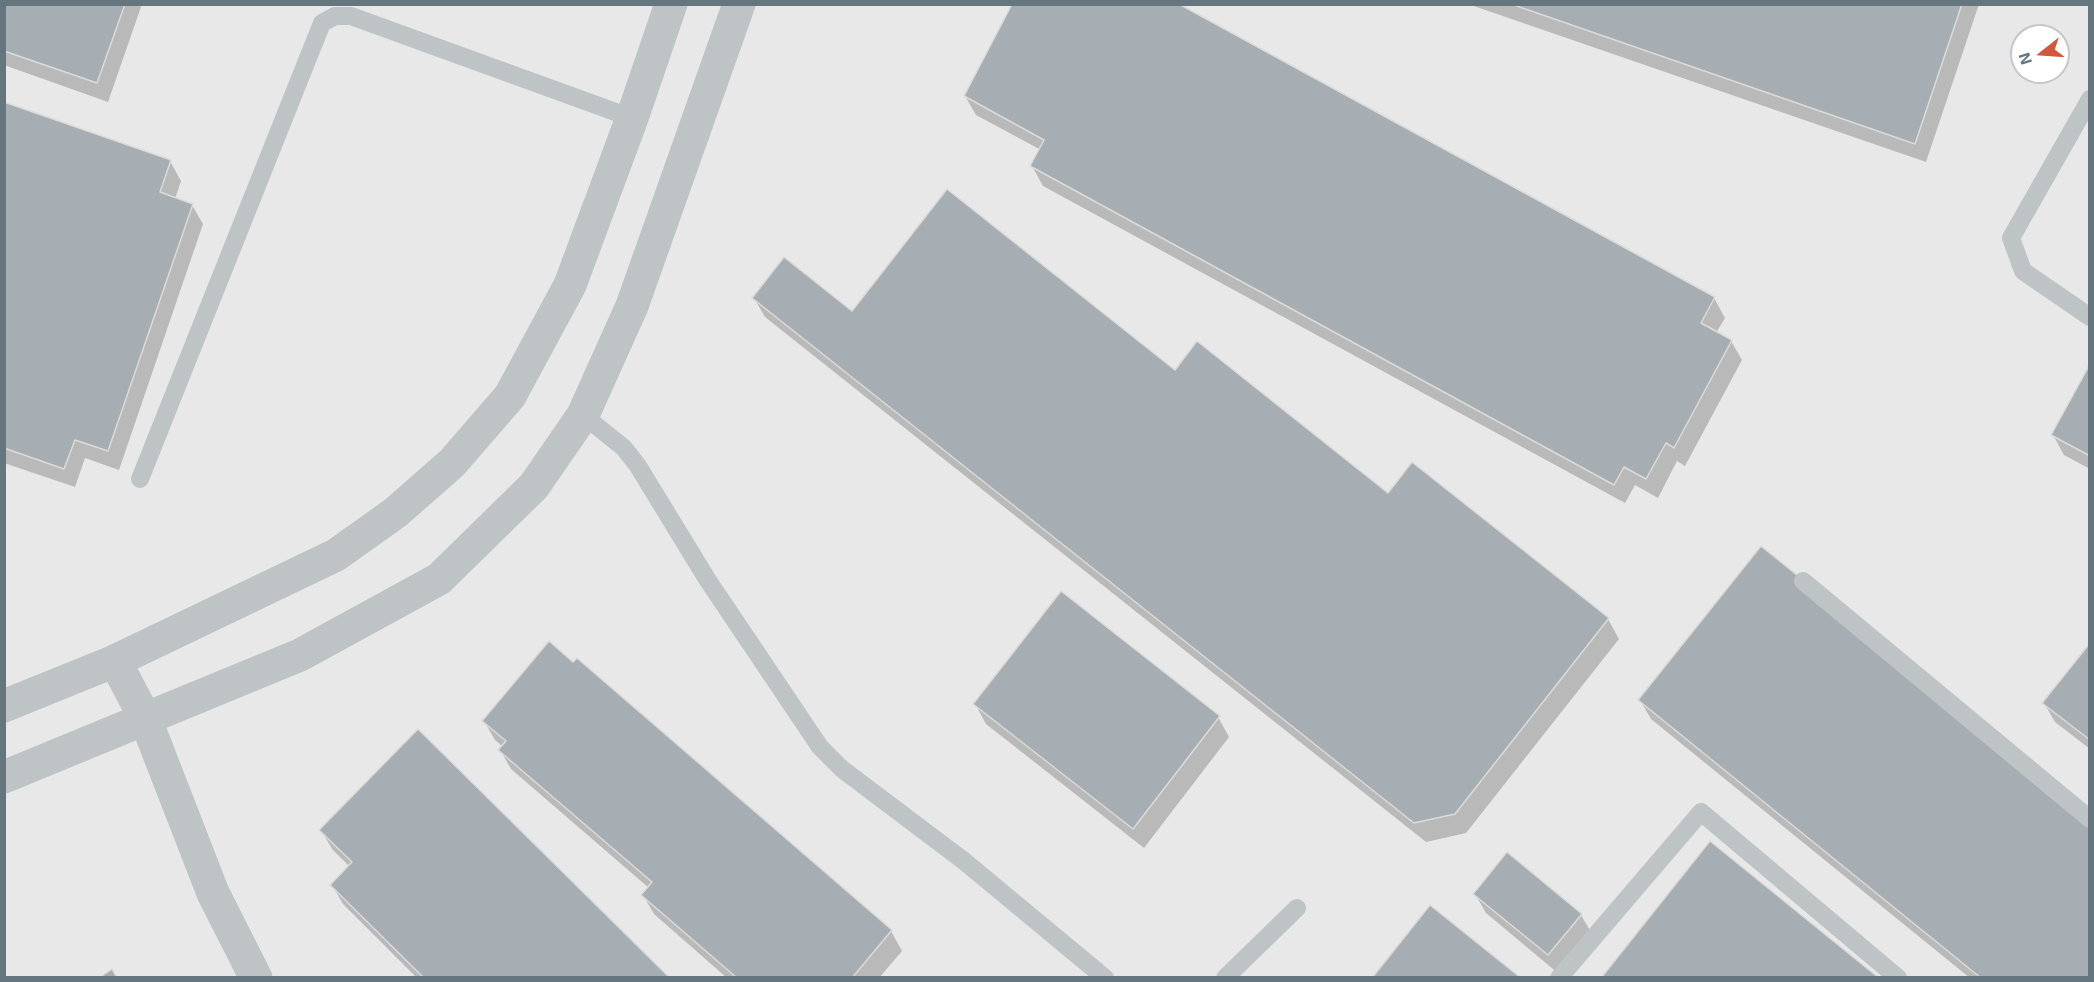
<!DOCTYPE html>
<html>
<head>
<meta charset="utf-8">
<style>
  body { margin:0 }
  #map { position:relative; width:2094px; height:982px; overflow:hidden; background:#f9f9f7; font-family:"Exo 2",sans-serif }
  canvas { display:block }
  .frame { position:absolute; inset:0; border:6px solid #66767f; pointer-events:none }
  .north { position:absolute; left:2010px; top:24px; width:60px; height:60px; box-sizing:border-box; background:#fff; border:2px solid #c2c8cc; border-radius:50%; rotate:253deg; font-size:16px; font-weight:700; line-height:24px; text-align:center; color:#66767f }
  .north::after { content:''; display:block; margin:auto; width:21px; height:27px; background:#d2583d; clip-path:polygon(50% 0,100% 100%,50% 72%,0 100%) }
</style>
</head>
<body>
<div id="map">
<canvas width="2094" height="982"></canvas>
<div class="frame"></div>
<div class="north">N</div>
</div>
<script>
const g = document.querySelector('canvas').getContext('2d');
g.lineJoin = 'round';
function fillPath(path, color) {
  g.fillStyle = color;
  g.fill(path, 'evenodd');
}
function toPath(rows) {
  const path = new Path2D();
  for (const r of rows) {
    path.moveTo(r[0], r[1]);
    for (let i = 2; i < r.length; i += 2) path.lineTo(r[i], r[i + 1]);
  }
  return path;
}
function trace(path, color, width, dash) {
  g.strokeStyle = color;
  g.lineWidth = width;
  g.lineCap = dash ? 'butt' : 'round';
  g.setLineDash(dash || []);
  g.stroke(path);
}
const built = toPath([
  [5,5,2089,5,2089,977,5,977],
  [2022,36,2058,36,2058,72,2022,72]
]);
const shadow = toPath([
  [4,4,142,4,108,102,4,65],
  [1468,4,1979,4,1926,162],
  [965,96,1714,298,1725,318,1716,333,1731,341,1742,360,1685,466,1677,461,1658,498,1635,485,1625,503,1043,186,1032,166,1041,150,976,115],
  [4,103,170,161,181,181,175,199,192,205,203,224,119,470,85,458,75,487,4,463],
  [754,298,852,313,1175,372,1608,619,1619,639,1466,833,1426,842,765,317],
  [2090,367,2090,469,2064,455,2053,435],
  [2090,646,2090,749,2055,722,2044,703],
  [1640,700,2090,978,1970,978,1651,719],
  [975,704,1218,717,1229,737,1144,848,986,724],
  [484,721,891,931,902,951,879,978,727,978,654,914,643,895,649,888,511,769,500,750,503,747,495,740],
  [321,830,668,978,417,978,343,904,332,885,350,867,332,849],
  [1475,894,1581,915,1592,934,1559,974,1486,913]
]);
const building = toPath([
  [4,4,125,4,97,83,4,51,4,4],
  [1012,4,1179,4,1715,297,1701,323,1732,340,1674,448,1666,443,1646,479,1624,467,1614,485,1030,166,1044,140,964,96,1012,4],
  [1511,4,1962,4,1915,144,1511,4],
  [4,102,171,160,160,192,193,204,108,451,75,440,64,469,4,448,4,102],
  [947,189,1175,370,1197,341,1388,493,1412,462,1609,618,1455,814,1414,823,752,298,784,257,852,311,947,189],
  [2090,364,2090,456,2051,435,2090,364],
  [1761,546,2090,812,2090,978,1981,978,1638,700,1761,546],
  [1061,591,1220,716,1133,829,973,704,1061,591],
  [549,641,573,662,577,658,892,930,852,978,737,978,641,895,652,882,498,750,506,741,482,721,549,641],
  [2090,643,2090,740,2042,703,2090,643],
  [418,729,670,978,424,978,330,885,352,862,319,830,418,729],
  [1710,841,1879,978,1601,978,1710,841],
  [1507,852,1582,914,1548,955,1473,894,1507,852],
  [1430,905,1521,978,1372,978,1430,905],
  [112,969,117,978,99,978,112,969]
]);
const service = toPath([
  [2090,99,2011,238,2023,271,2090,317],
  [583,415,624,448,638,466,707,579,820,747,842,769,964,861,1105,978],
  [140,479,322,23,335,16,351,16,632,118],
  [1803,581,2090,819],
  [1225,978,1297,908],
  [1559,978,1701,812,1898,978]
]);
const minor = toPath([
  [115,661,145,718,213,893,256,978]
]);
const tertiary = toPath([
  [4,706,115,661,336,555,395,513,452,463,510,396,570,285,632,118,671,4],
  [4,777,300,655,439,579,534,486,583,415,632,306,739,4]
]);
fillPath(built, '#e7e8e7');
fillPath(shadow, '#0003');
fillPath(building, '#a6aeb3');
trace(building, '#dbdbd9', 1.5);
trace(service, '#bec3c6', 18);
trace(minor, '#bec3c6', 33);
trace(tertiary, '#bec3c6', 33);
</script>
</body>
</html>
